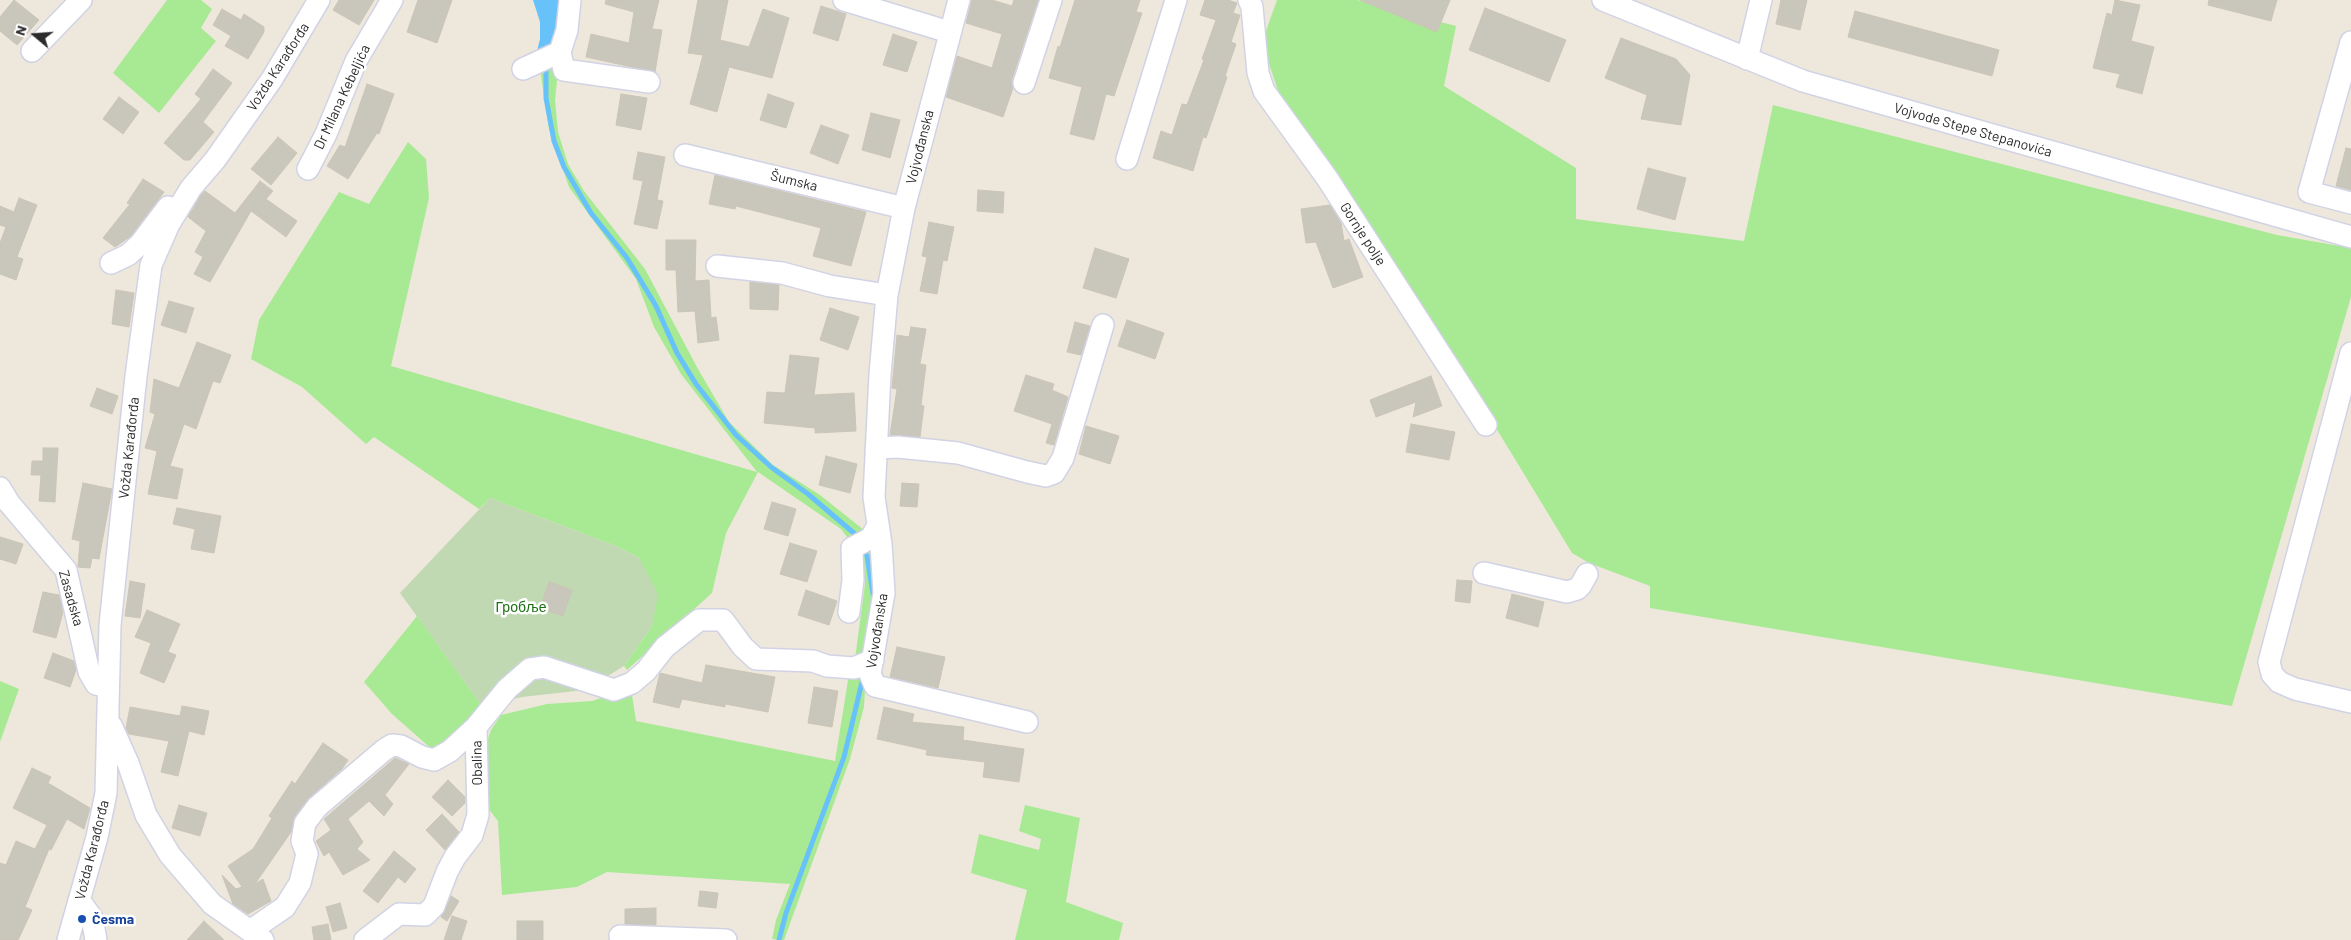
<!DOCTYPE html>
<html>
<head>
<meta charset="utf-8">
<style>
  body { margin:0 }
  #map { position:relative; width:2351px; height:940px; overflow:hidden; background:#eee8dc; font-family:Barlow,sans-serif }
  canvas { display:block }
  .north { position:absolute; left:10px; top:10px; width:50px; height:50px; -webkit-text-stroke:4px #fff; paint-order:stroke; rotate:288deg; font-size:14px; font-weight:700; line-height:20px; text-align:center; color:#2b2b2b }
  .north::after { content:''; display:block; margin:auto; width:18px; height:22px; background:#2b2b2b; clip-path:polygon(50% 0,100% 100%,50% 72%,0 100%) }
</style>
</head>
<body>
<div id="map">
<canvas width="2351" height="940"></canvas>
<div class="north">N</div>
</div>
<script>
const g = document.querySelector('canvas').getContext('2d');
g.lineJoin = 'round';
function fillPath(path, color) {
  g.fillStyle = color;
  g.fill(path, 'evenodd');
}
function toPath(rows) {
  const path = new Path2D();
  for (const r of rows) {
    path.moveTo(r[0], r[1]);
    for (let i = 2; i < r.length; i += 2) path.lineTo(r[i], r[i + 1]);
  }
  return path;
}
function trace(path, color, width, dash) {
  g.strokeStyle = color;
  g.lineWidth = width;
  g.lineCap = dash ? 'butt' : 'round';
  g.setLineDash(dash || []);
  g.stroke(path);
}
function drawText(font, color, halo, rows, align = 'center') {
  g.font = font + ' Barlow,sans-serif';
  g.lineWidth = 5;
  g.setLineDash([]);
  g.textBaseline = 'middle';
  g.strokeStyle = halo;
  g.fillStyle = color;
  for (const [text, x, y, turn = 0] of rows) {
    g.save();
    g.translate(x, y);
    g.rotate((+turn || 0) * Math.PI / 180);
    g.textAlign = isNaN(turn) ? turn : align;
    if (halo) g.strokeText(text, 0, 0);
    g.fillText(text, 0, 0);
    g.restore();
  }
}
const green = toPath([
  [167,0,201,0,212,9,201,28,216,41,159,113,113,73],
  [1277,0,1357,0,1456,26,1444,86,1576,168,1576,219,1744,241,1773,105,2277,235,2351,248,2351,297,2232,706,1650,608,1650,586,1589,563,1572,553,1406,280,1280,97,1262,42],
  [559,61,555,100,558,132,568,164,584,191,645,269,698,369,729,422,773,465,820,495,869,534,850,541,841,529,758,472,726,533,712,593,627,670,624,666,652,626,639,558,616,546,490,498,479,509,374,437,366,444,302,387,251,359,259,320,339,192,369,204,408,142,426,159,429,198,391,366,757,472,681,374,654,327,636,279,569,187,549,129,540,69],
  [874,544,879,575,871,652,855,659,865,584,863,556],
  [417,616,482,706,475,719,435,752,392,714,364,682],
  [866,671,864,707,850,759,784,940,772,939,776,920,790,884,607,872,577,887,502,895,498,821,484,803,483,753,491,730,501,715,547,704,592,701,631,688,636,721,835,761,849,674],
  [0,681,19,689,0,742],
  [1025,805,1080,818,1066,902,1123,923,1119,940,1015,940,1027,890,971,873,979,834,1039,850,1041,839,1019,831]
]);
const cemetery = toPath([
  [490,498,616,546,639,558,658,594,652,626,624,666,585,690,522,697,482,706,400,593]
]);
const water = toPath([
  [533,0,563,0,559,39,536,55,540,39,540,22]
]);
const stream = toPath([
  [546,65,546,98,554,141,564,167,591,213,627,258,656,306,677,353,696,384,736,435,771,467,808,494,855,534,858,540],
  [862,548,867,556,874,600],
  [779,940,786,913,844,757,863,678]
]);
const building = toPath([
  [14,0,39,20,17,45,0,31,0,17,14,0],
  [339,0,374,0,359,25,333,10,339,0],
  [418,0,452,0,437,43,407,32,418,0],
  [606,0,659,0,652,29,662,30,655,72,586,57,591,34,629,43,634,12,605,4,606,0],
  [698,0,728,0,720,40,749,47,763,9,789,18,772,78,729,67,717,112,690,104,703,55,688,53,698,0],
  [972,0,992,0,1012,6,1014,0,1038,0,1012,79,1013,88,1003,117,946,97,957,56,992,68,1002,34,966,23,972,0],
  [1075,0,1140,0,1136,12,1142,13,1114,96,1106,94,1094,140,1070,134,1082,87,1049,78,1058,46,1060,47,1075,0],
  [1205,0,1228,0,1237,3,1233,13,1240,15,1231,42,1236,44,1225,76,1227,77,1206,138,1203,137,1193,171,1153,158,1161,131,1172,135,1182,104,1187,105,1204,60,1202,59,1216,20,1200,15,1205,0],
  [1360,0,1450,0,1437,32,1360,0],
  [1781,0,1807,0,1800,30,1776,24,1781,0],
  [2115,0,2140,5,2131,41,2154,47,2142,94,2116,87,2120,74,2093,68,2107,13,2112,15,2115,0],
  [2209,0,2277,0,2271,21,2208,5,2209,0],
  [821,6,846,14,838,41,813,33,821,6],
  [1485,8,1566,40,1549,82,1469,50,1485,8],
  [222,9,241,20,244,14,264,27,264,32,248,59,225,46,231,36,213,25,222,9],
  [1855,11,1999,50,1992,76,1848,37,1855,11],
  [893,34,917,42,907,72,883,65,893,34],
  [1621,38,1676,59,1690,75,1681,125,1641,119,1647,95,1605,78,1621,38],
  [213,69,232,83,203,122,214,132,190,160,184,160,164,143,201,99,195,94,213,69],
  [367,84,394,94,379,134,377,133,348,179,327,166,340,145,345,147,367,84],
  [621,94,647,98,641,130,616,125,621,94],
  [768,94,794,103,786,128,760,120,768,94],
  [119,97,139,112,123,134,103,119,119,97],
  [871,113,900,120,890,158,862,150,871,113],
  [821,125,849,135,838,164,810,153,821,125],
  [278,137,297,153,271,185,251,169,278,137],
  [2346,148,2351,149,2351,190,2336,186,2346,148],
  [638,152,665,157,657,200,663,201,657,229,634,224,643,181,633,179,638,152],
  [1648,168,1686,178,1675,220,1637,209,1648,168],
  [715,175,866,212,851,266,813,256,821,228,736,206,735,209,709,204,715,175],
  [143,179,164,192,131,236,115,247,103,238,130,204,127,203,143,179],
  [260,181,273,191,266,199,297,221,286,237,251,211,210,282,194,274,203,257,195,252,206,231,188,217,201,195,205,191,235,213,260,181],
  [978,190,1004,192,1003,213,977,211,978,190],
  [19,198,37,205,17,257,23,259,16,280,0,274,0,243,6,227,0,225,0,206,14,212,19,198],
  [1330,205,1341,223,1344,241,1349,239,1363,277,1333,288,1316,242,1306,243,1301,209,1330,205],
  [929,222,954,227,947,261,943,260,937,294,920,291,927,257,922,256,929,222],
  [666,240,696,240,695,281,709,280,711,318,716,317,719,340,698,343,695,311,678,312,676,270,666,270,666,240],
  [1095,248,1129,259,1116,298,1083,288,1095,248],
  [750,282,779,285,778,310,750,309,750,282],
  [116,290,134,293,129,327,112,324,116,290],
  [169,301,194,308,186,333,161,325,169,301],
  [830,308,859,317,848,350,820,340,830,308],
  [1127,320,1164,333,1155,359,1118,346,1127,320],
  [1075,322,1090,326,1081,355,1067,352,1075,322],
  [911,327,926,329,920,364,926,365,921,405,924,406,920,437,890,435,897,389,892,388,897,335,909,337,911,327],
  [197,342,231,355,220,383,213,381,196,429,184,424,170,466,183,469,177,499,148,494,157,451,145,448,155,414,150,412,154,379,179,388,197,342],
  [790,355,819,358,814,395,854,393,856,431,815,433,815,428,764,423,767,392,785,393,790,355],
  [1026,375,1054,384,1052,390,1068,397,1054,445,1046,443,1052,424,1014,411,1026,375],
  [1431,376,1442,406,1413,417,1416,402,1376,417,1370,400,1431,376],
  [97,388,118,396,112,414,90,406,97,388],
  [1411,424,1455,432,1449,460,1406,452,1411,424],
  [1086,426,1119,436,1110,464,1079,454,1086,426],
  [43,448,58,448,55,502,39,501,41,475,31,475,32,461,43,461,43,448],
  [826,456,857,464,850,493,819,485,826,456],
  [83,483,112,489,99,559,92,558,90,568,78,567,80,541,72,539,83,483],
  [902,483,919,484,917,507,900,506,902,483],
  [772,502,796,509,788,536,764,529,772,502],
  [177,508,221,516,214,553,191,549,195,529,173,524,177,508],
  [0,537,23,544,16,564,0,559,0,537],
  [790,543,817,551,807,582,780,574,790,543],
  [1457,580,1472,581,1470,603,1455,601,1457,580],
  [130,581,145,584,140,618,125,616,130,581],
  [549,582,572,590,563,616,540,608,549,582],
  [806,590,837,601,829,625,798,615,806,590],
  [43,592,59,595,63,612,56,638,33,632,43,592],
  [1512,594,1544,602,1538,627,1506,618,1512,594],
  [147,610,180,624,168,652,176,655,164,683,140,673,151,643,135,637,147,610],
  [897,647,945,657,938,688,890,677,897,647],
  [53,653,74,661,76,670,70,687,44,678,53,653],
  [706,665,775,677,768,712,725,704,725,707,682,699,679,708,653,702,660,673,702,683,706,665],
  [814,687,838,691,832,727,808,723,814,687],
  [182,706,209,711,204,735,189,731,178,776,161,772,169,741,129,734,126,728,130,707,180,716,182,706],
  [884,707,914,714,912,722,964,727,963,740,1024,749,1019,782,983,777,985,762,926,755,927,750,877,739,884,707],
  [323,743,348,760,342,769,309,798,295,816,291,832,255,884,263,879,271,901,248,914,233,904,222,875,236,889,242,887,228,866,253,849,272,818,269,816,292,781,295,784,323,743],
  [395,758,409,764,385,795,393,804,384,816,369,801,348,819,363,842,357,849,370,860,343,875,329,852,324,856,316,841,331,830,324,819,395,758],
  [32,768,51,777,48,783,90,808,84,829,67,819,51,850,49,849,25,907,32,910,18,940,0,940,0,863,6,865,16,841,35,849,47,825,13,808,32,768],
  [448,780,465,797,465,803,452,816,432,797,448,780],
  [179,805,207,813,200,836,172,828,179,805],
  [442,814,459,832,445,850,426,830,442,814],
  [394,851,416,869,405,883,398,877,378,903,363,891,394,851],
  [700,891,718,893,716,908,698,906,700,891],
  [451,896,459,901,447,921,441,917,451,896],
  [340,903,347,928,333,932,326,907,340,903],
  [656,908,656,925,625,924,625,909,656,908],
  [452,916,467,921,461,940,444,940,452,916],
  [204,921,224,940,187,940,204,921],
  [517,921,543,921,543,940,517,940,517,921],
  [328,924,331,940,314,940,312,927,328,924]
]);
const minor = toPath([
  [570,0,567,30,560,52,564,70,649,82],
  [844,0,949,32],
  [959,0,904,208,887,295,880,374,874,497,881,544,884,593,870,674,875,686,1027,722],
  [1249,0,1252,7,1258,73,1264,91,1327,178,1486,425],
  [1603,0,1803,81,2351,237],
  [2351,42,2309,192,2351,203],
  [32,51,81,0],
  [1747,59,1761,0],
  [523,69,560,52],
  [1024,83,1051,0],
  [685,155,904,208],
  [1127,159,1176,0],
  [308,169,326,134,356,61,392,0],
  [111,263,128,255,140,244,168,207],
  [717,266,782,273,830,286,887,295],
  [2351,353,2269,662,2272,674,2279,682,2295,689,2351,702],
  [876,448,898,447,958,453,1027,472,1046,476,1054,473,1063,458,1103,325],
  [0,488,9,503,66,570,89,672,96,684,108,687],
  [1484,573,1567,592,1577,589,1581,585,1587,574],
  [849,612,853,580,852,548,871,538,878,525],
  [111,725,128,763,146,815,170,855,212,904,263,940],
  [79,900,92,918,96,940],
  [250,931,285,907,300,883,307,854,302,841,305,823,317,807,384,750,392,745,401,746,422,757,434,760,450,751,476,727,507,689,530,669,544,667,614,690,632,683,646,671,665,647,699,620,723,620,743,647,756,659,813,661,827,666,854,668,873,660],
  [620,936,726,940],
  [68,940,97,837,106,793,110,625,136,376,151,265,169,224,191,188,215,160,272,79,319,0],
  [365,940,399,914,425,915,434,906,447,872,455,857,472,835,478,815,476,727]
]);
const markers = [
  [82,919,5,"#1a4fb4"]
];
const streetNames = [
  ["Vožda Karađorđa",278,67,-57],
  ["Dr Milana Kebeljića",342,97,-65],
  ["Vojvode Stepe Stepanovića",1973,130,16],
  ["Vojvođanska",920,147,-76],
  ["Šumska",794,181,14],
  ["Gornje polje",1363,234,57],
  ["Vožda Karađorđa",129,448,-84],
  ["Zasadska",71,598,74],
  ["Vojvođanska",877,631,-81],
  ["Obalina",477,763,-91],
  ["Vožda Karađorđa",92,850,-76]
];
const parkNames = [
  ["Гробље",521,607]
];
const transitNames = [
  ["Česma",92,919]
];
fillPath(green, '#a8e994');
fillPath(cemetery, '#c1d9b2');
fillPath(water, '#67c2f9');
trace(stream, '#67c2f9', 5);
fillPath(building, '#c9c6bb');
trace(building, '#cac5b5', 1);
trace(minor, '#d1d3e5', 24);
trace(minor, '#fff', 21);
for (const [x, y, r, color] of markers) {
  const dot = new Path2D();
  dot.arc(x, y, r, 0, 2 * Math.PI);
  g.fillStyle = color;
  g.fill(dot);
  trace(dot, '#fff', 2);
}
drawText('14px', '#2b2b2b', '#fff', streetNames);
drawText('14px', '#1d6f14', '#fff', parkNames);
drawText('bold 14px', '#164399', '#fff', transitNames, 'left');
</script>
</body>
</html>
